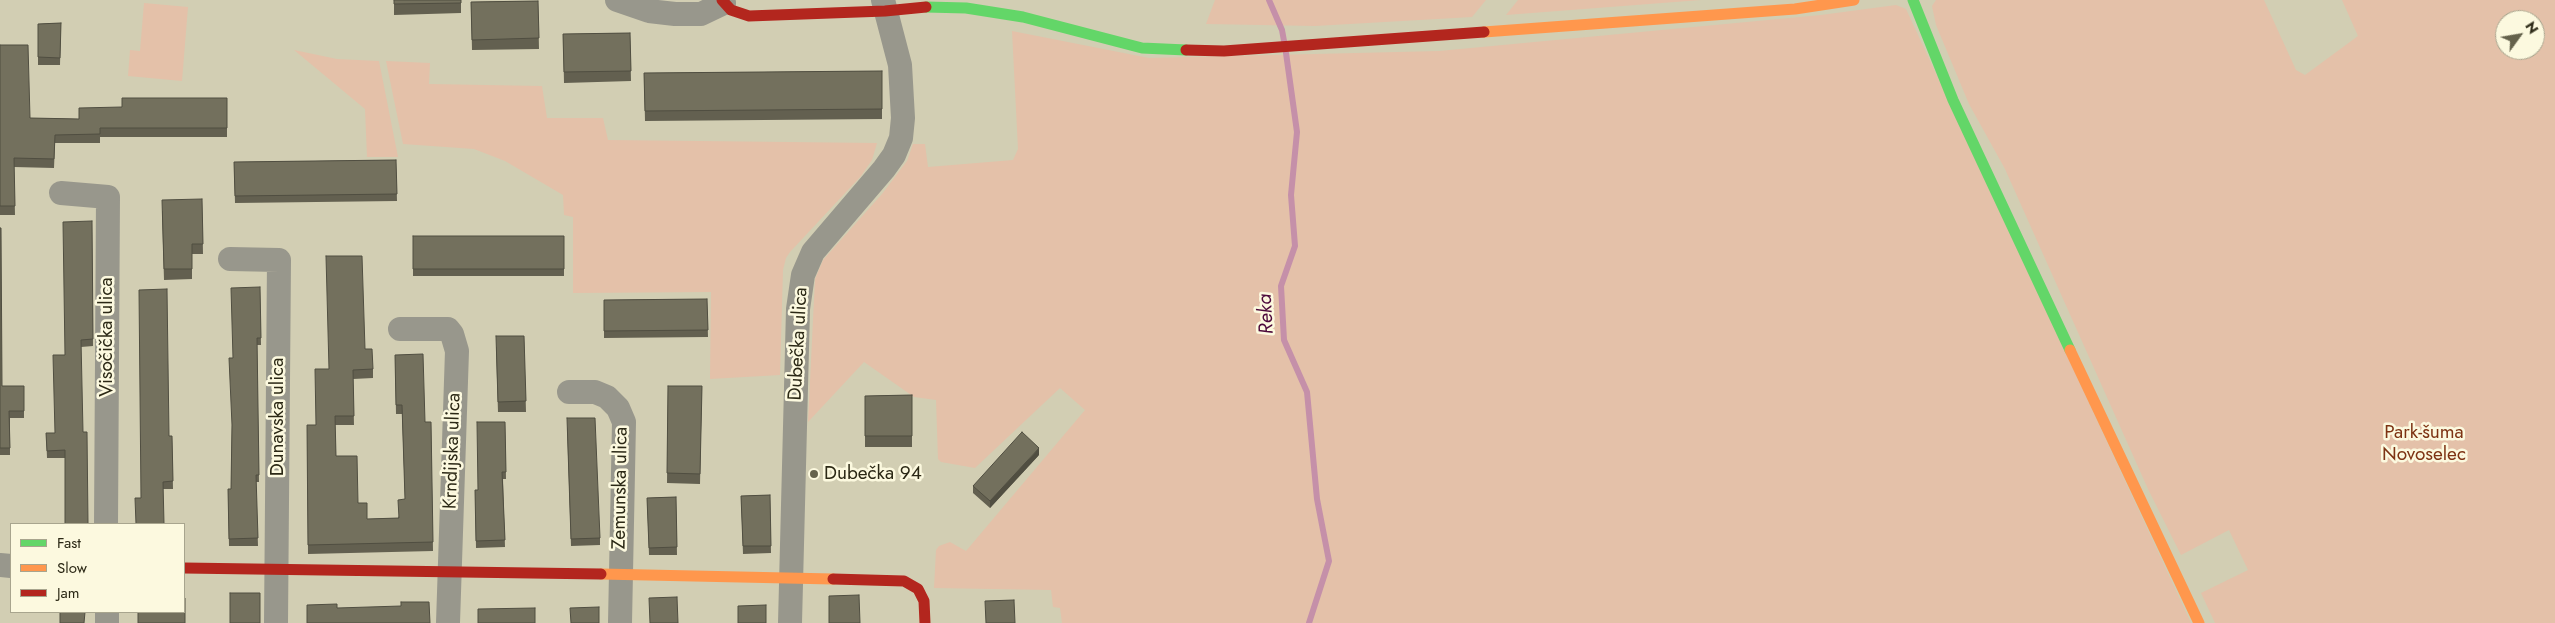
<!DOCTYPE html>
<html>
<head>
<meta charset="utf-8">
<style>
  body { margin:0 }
  #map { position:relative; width:2555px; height:623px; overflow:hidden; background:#d2ceb3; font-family:Jost,sans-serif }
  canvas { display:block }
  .legend { position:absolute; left:10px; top:523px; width:175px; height:90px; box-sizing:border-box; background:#fcf9df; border:1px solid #a8a58e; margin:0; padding:6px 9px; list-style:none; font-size:15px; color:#2b2815 }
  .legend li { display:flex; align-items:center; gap:10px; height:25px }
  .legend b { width:25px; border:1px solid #a8a58e }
  .north { position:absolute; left:2495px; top:10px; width:50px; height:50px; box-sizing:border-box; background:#fcf9df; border:1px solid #a8a58e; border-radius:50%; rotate:58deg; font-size:14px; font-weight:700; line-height:20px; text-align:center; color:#2b2815 }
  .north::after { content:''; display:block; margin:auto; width:18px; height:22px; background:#65624c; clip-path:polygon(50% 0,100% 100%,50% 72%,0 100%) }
</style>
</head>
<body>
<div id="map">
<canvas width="2555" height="623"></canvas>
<ul class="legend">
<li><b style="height:6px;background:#63d668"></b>Fast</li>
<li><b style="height:6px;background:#ff974d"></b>Slow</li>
<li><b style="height:6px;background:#b3261e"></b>Jam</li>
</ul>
<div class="north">N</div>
</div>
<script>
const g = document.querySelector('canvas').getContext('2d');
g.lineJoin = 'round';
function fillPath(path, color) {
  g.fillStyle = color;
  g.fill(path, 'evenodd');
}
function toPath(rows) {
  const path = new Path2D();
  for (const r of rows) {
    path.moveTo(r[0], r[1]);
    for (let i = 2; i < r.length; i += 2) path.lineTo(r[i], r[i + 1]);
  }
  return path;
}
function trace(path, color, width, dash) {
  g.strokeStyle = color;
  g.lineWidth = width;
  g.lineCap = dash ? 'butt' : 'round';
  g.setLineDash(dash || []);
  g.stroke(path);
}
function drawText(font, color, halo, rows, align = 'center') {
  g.font = font + ' Jost,sans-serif';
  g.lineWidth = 5;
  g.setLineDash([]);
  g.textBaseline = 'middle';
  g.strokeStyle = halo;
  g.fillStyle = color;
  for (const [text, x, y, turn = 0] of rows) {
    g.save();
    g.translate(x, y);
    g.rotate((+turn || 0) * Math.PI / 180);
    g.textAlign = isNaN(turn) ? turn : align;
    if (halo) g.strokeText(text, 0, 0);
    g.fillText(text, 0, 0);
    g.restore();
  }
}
const green = toPath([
  [1215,0,1486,0,1472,17,1315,26,1206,24],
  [1518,0,1701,0,1506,15],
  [1936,0,2264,0,2296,70,2305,75,2358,36,2342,0,2555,0,2555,623,2215,623,2201,593,2248,570,2229,530,2181,555,2148,489,2005,169,1969,104,1936,25,1932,6],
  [2505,20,2535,20,2535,50,2505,50],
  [144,3,188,7,182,81,128,76,130,50,140,51],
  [1896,5,1906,9,2191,623,1062,623,1060,608,1053,607,1051,590,934,588,936,550,939,546,950,542,966,551,1085,410,1060,388,975,468,941,462,938,459,936,400,914,397,864,362,808,422,815,279,823,260,882,194,907,161,913,144,925,144,928,167,1013,160,1018,149,1012,31,1149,58,1439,51,1821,15],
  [294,50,337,59,379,61,398,157,367,157,365,109],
  [386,61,430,63,429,84,542,86,547,118,603,118,608,140,877,143,872,160,861,176,790,252,786,258,783,270,780,375,710,379,711,292,573,293,573,217,564,215,563,195,505,161,474,149,403,144]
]);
const stream = toPath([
  [1269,0,1282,30,1284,41],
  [1286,53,1297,132,1291,195,1295,246,1281,286,1284,340,1307,392,1317,499,1329,561,1309,623]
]);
const street = toPath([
  [617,0,649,11,675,14,701,14,724,3],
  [61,193,108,197,106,524],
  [230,259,279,260,276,623],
  [400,329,448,329,452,334,457,351,448,623],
  [569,392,595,392,607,397,618,408,624,422,620,623],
  [0,565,11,566],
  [107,612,107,623],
  [790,623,798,309,803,275,813,252,884,169,894,155,901,138,903,118,900,65,883,0]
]);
const fast = toPath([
  [1913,0,1953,100,2070,350],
  [926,7,966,8,1023,17,1142,48,1186,50]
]);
const slow = toPath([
  [1484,32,1795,9,1854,0],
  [2070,350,2199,623],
  [601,574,833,579]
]);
const jam = toPath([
  [722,0,731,10,749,16,885,11,926,7],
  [1186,50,1224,51,1484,32],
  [184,568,601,574],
  [833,579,904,581,918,589,924,601,925,623]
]);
const wall = toPath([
  [394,0,461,0,461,13,394,15],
  [538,1,539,49,472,50,471,2],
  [61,23,60,65,38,65,38,24],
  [630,33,631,81,564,83,563,34],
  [0,45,30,118,79,119,122,107,227,98,227,137,100,137,100,143,55,143,54,168,14,167,15,215,0,215],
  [882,71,882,119,645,121,644,73],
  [396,160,397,201,235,203,234,162],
  [202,199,203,254,192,254,192,279,164,280,162,211],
  [92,221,93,346,81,347,65,458,47,458,46,433,55,433,65,355],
  [0,228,2,386,24,386,24,418,10,418,10,455,0,455],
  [413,236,564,236,564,276,413,276],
  [260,287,261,345,257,345,259,482,256,482,258,546,229,546,228,489,231,489,233,358],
  [707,299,708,337,604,338,604,300],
  [524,336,526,412,498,412,496,347],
  [365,349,373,369,373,378,353,379,354,425,335,425,336,456,358,503,367,519,398,518,405,499,402,414,396,414,395,355,425,422,431,422,433,551,308,554,307,425,316,425],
  [668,386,702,386,700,484,667,483],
  [912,395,912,447,865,447,865,396],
  [505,422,506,479,503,479,505,547,476,548,475,490,478,490],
  [567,426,600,538,600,545,571,546],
  [169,436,172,436,173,489,163,489,141,498],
  [1039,455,990,508,973,493,973,486],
  [770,495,771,553,743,554,741,496],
  [676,497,677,555,649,555,647,498]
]);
const shadedWall = toPath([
  [1039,448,1039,455,990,508,990,501]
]);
const building = toPath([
  [394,0,461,0,461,3,394,4,394,0],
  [538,1,539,38,472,40,471,2,538,1],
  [61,23,60,58,38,57,38,24,61,23],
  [630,33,631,71,564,72,563,34,630,33],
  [0,45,28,45,30,118,79,119,79,108,122,107,122,98,227,98,227,128,100,128,100,134,55,135,54,159,14,158,15,206,0,206,0,45],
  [882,71,882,109,645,111,644,73,882,71],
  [396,160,397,194,235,196,234,162,396,160],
  [202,199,203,244,192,244,192,269,164,269,162,200,202,199],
  [92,221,93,339,81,340,83,432,87,432,88,524,65,524,65,450,47,451,46,433,55,433,53,355,65,355,63,222,92,221],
  [0,228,1,228,2,386,24,386,24,411,9,411,10,448,0,448,0,228],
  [413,236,564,236,564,269,413,269,413,236],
  [326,256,362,256,365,349,372,349,373,369,353,370,354,416,335,416,336,456,357,456,358,503,367,503,367,519,399,518,398,500,405,499,402,405,396,405,395,355,423,354,425,422,431,422,433,542,308,545,307,425,316,425,315,369,329,369,326,256],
  [260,287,261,338,257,338,259,475,256,475,258,538,229,539,228,489,231,489,232,425,229,358,233,358,231,288,260,287],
  [167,289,169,436,172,436,173,481,163,482,164,524,136,524,135,498,141,498,139,290,167,289],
  [707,299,708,330,604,331,604,300,707,299],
  [496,336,524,336,526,401,498,402,496,336],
  [668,386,702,386,700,474,667,473,668,386],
  [912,395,912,436,865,436,865,396,912,395],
  [567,418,595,418,600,538,571,539,567,418],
  [477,422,505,422,506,472,502,472,505,540,476,541,475,490,478,490,477,422],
  [1022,432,1039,448,990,501,973,486,1022,432],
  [770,495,771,546,743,546,741,496,770,495],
  [676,497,677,547,649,548,647,498,676,497],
  [230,593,260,593,260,623,230,623,230,593],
  [859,595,860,623,829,623,829,596,859,595],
  [677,597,678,623,650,623,649,598,677,597],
  [184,598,185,598,185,623,138,623,138,612,184,612,184,598],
  [1014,600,1015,623,986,623,985,601,1014,600],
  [401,602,429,602,430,623,307,623,307,605,337,604,337,608,401,606,401,602],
  [766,605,766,623,738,623,738,606,766,605],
  [599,607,599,623,571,623,570,608,599,607],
  [535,608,535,623,478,623,478,609,535,608],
  [60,612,85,612,84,623,60,623,60,612]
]);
const markers = [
  [814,474,5,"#65624c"]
];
const streetNames = [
  ["Visočička ulica",107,337,-90],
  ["Dubečka ulica",799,344,-87],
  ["Dunavska ulica",278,417,-90],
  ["Krndijska ulica",453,451,-88],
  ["Zemunska ulica",621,488,-89]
];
const parkNames = [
  ["Park-šuma",2424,433],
  ["Novoselec",2424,455]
];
const poiNames = [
  ["Dubečka 94",824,474]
];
const waterNames = [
  ["Reka",1267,314,-93]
];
fillPath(green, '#e4c1a9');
trace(stream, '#c590a9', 6);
trace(street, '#98978c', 24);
trace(fast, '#63d668', 11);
trace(slow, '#ff974d', 11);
trace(jam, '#b3261e', 11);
fillPath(wall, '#636050');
fillPath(shadedWall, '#504e41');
fillPath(building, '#73705d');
trace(building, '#504e41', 1);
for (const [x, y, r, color] of markers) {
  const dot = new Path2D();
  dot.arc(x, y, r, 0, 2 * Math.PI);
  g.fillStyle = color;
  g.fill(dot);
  trace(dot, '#fcf9df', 2);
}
drawText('19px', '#2b2815', '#fcf9df', streetNames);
drawText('19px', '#7d3313', '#fcf9df', parkNames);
drawText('19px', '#2b2815', '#fcf9df', poiNames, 'left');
drawText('italic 20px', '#4d0a3c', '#fcf9df', waterNames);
</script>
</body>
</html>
